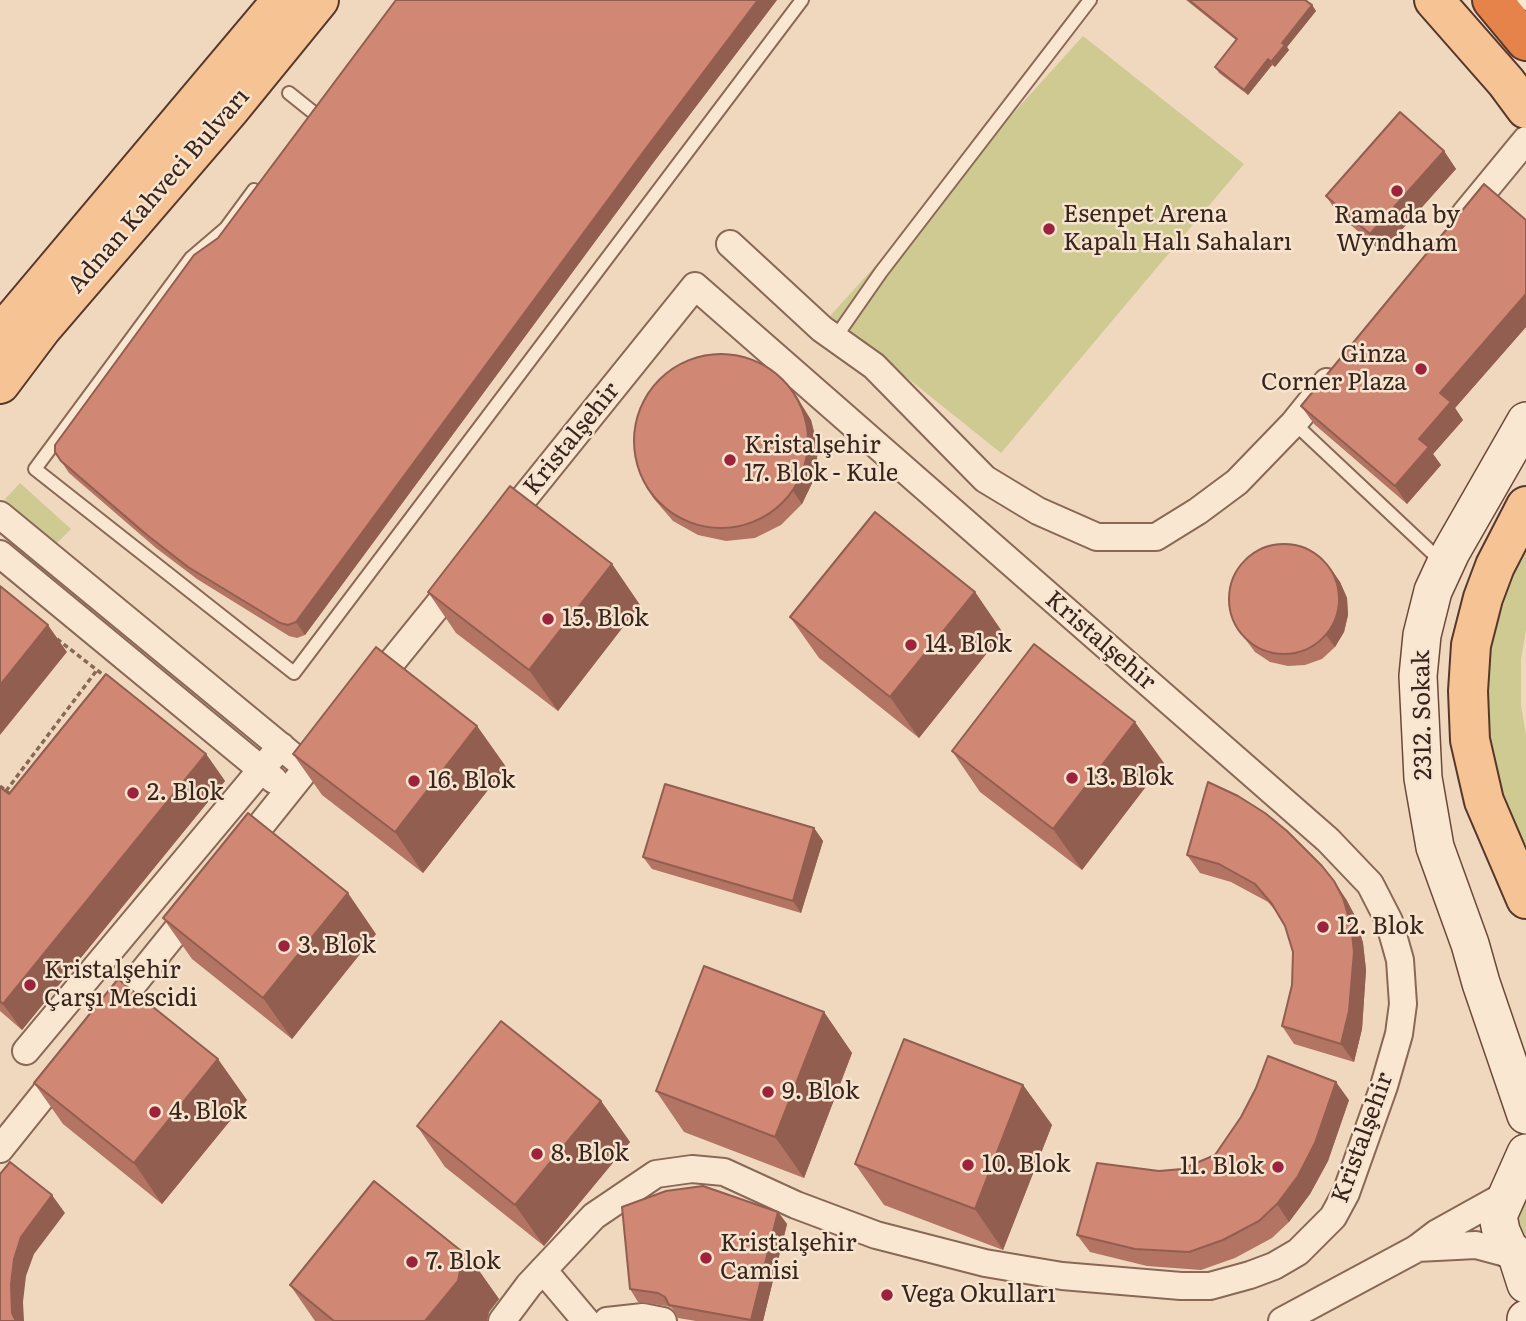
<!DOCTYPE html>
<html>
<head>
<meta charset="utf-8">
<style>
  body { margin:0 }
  canvas { display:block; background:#f0d8bf }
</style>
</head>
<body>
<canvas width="1526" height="1321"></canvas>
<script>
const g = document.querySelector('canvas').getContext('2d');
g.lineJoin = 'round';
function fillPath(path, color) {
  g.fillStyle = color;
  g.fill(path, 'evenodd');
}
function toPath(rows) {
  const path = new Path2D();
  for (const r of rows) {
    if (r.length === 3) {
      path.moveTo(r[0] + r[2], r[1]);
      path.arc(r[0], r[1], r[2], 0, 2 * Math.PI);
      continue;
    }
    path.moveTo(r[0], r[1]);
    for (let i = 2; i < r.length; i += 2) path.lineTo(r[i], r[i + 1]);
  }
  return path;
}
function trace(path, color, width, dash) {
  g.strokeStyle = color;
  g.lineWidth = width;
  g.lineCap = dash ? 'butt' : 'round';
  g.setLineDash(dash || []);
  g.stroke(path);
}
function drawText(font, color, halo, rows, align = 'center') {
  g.font = font + ' Literata,serif';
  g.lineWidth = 5;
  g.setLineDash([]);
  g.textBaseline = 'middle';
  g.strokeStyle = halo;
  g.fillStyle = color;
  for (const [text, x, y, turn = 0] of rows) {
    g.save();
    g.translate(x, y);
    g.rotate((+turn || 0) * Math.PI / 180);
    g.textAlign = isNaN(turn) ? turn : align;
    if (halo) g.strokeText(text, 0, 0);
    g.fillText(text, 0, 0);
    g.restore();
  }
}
const green = toPath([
  [1083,36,1244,164,1001,453,830,316],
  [20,483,71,529,55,545,5,499],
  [1526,542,1526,630,1521,659,1521,705,1526,735,1526,862,1501,806,1485,715,1487,657,1499,601],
  [1526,1201,1526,1244,1509,1214]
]);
const path = toPath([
  [57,639,106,677],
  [0,786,12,796],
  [6,791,97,670]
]);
const lane = toPath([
  [1523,0,1526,4],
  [289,93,314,113],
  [254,190,226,228,191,258,35,469,294,673,802,0],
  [835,338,881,272,1090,0],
  [1294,423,1442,562]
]);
const street = toPath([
  [1465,214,1526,140],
  [730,244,822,329,874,366,985,479,1038,511,1097,537,1156,537,1198,511,1237,482,1294,423,1327,382],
  [0,515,307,768],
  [0,554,274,780],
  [370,689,460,578],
  [241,850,326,744],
  [109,1014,197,905],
  [26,1051,281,746],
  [0,1149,65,1068],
  [1417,1248,1476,1245,1517,1256],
  [543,1270,586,1321],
  [502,1321,529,1285,594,1216,656,1174,692,1169,724,1172,796,1205,876,1235,985,1263,1062,1276,1181,1286,1210,1286,1250,1275,1274,1266,1298,1252,1333,1217,1346,1193,1384,1086,1399,1034,1403,1004,1400,960,1389,921,1370,884,1328,840,695,286,504,523],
  [607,1321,643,1317,663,1321],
  [1282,1321,1416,1249,1437,1233,1509,1193]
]);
const secondary = toPath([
  [1526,421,1451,552,1433,591,1422,635,1418,676,1423,778,1435,847,1470,944,1481,983,1526,1115],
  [1526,1153,1498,1216,1501,1231,1508,1247,1517,1256,1526,1284],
  [1526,1321,1526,1319]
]);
const primary = toPath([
  [1434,0,1506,82,1526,109],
  [0,335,282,0],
  [0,384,42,328,231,108,319,0],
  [1526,506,1495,566,1483,598,1471,645,1468,691,1470,740,1484,801,1526,899]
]);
const highway = toPath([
  [1492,0,1526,41]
]);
const wall = toPath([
  [396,0,777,0,653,163,305,635,297,638,289,636,197,579,156,548,69,473,55,452,218,238],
  [1186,0,1305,0,1312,5,1316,11,1287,47,1289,50,1275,67,1272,65,1248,95,1219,73,1215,67,1236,40],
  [1444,151,1456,169,1382,252,1338,214,1326,196],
  [1526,220,1526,327,1455,408,1463,420,1433,454,1441,465,1407,504,1314,424,1301,406],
  [796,395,811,420,818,448,815,477,802,504,781,525,755,538,726,541,698,535,673,521,654,499,646,487],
  [612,564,640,605,558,711,456,633,428,592],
  [1331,569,1340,582,1347,598,1348,615,1344,632,1335,647,1322,659,1305,665,1288,666,1270,662,1255,652,1234,624],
  [975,592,1003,633,919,738,819,658,790,617],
  [477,726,506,767,423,873,322,795,293,754],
  [952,751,1164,763,1082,870,980,792],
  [206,754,225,781,22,1030,0,1011,0,787,9,794],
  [814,828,823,841,801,913,652,869,643,857],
  [1187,855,1346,899,1355,916,1363,943,1366,970,1362,1029,1354,1062,1294,1044,1282,1026,1292,985,1293,952,1285,926,1279,915,1268,902,1231,882,1200,873],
  [163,918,376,934,292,1039,192,959],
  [824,1012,852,1053,804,1178,684,1132,656,1091],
  [34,1083,247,1100,162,1204,63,1124],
  [1023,1085,1052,1125,1003,1250,884,1205,855,1164],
  [1349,1100,1328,1161,1310,1194,1289,1222,1272,1238,1235,1258,1201,1270,1147,1266,1090,1252,1077,1235,1159,1171,1182,1169],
  [601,1101,630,1142,544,1246,445,1167,417,1126],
  [778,1212,787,1224,763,1321,696,1321,678,1318,672,1308,667,1306,638,1302,630,1289],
  [470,1258,499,1299,489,1312,487,1321,315,1321,290,1285]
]);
const shadedWall = toPath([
  [758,0,777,0,653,163,305,635,296,622,644,151],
  [1312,5,1316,11,1287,47,1289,50,1275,67,1271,62,1282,43],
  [1268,59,1272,65,1248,95,1244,90],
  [1444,151,1456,169,1382,252,1370,234],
  [1526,294,1526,327,1455,408,1463,420,1433,454,1441,465,1407,504,1395,486,1440,393],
  [787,383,811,420,818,448,815,477,802,504,793,491],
  [612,564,640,605,558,711,529,670],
  [1331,569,1340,582,1347,598,1348,615,1344,632,1335,647,1326,635],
  [975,592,1003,633,919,738,890,697],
  [48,625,67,652,0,735,0,685],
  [1135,722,1164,763,1082,870,1053,829],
  [477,726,506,767,423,873,395,832],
  [206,754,225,781,22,1030,3,1004],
  [814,828,823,841,801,913,793,901],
  [1334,881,1346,899,1355,916,1363,943,1366,970,1362,1029,1354,1062,1341,1044],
  [348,893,376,934,292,1039,263,998],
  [824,1012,852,1053,804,1178,775,1137],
  [218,1059,247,1100,162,1204,134,1163],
  [1336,1082,1349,1100,1328,1161,1310,1194,1289,1222,1277,1204],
  [1023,1085,1052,1125,1003,1250,975,1209],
  [601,1101,630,1142,544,1246,515,1205],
  [52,1195,65,1213,34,1254,26,1276,23,1302,24,1321,16,1321,12,1313,11,1284,14,1259,21,1237],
  [778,1212,787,1224,763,1321,752,1321,751,1320],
  [470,1258,499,1299,489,1312,487,1321,425,1321]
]);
const building = toPath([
  [396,0,758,0,644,151,296,622,288,625,280,623,188,567,147,535,61,461,55,452,55,445,194,255,218,238,396,0],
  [1189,0,1305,0,1312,5,1282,43,1285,45,1271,62,1268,59,1244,90,1215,67,1237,39,1189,0],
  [1400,112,1444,151,1370,234,1326,196,1400,112],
  [1484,184,1526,220,1526,294,1440,393,1451,402,1419,439,1429,447,1395,486,1301,406,1484,184],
  [721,441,87],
  [510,486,612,564,529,670,428,592,510,486],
  [875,512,975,592,890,697,790,617,875,512],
  [1284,599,55],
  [0,586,48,625,0,685,0,586],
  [1034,644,1135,722,1053,829,952,751,1034,644],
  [376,647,477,726,395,832,293,754,376,647],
  [106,674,206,754,3,1004,0,1001,0,787,9,794,106,674],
  [1208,782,1238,796,1265,813,1287,831,1322,866,1334,881,1343,898,1351,925,1354,952,1349,1011,1341,1044,1282,1026,1292,985,1293,952,1285,926,1272,904,1255,884,1219,864,1187,855,1208,782],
  [665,784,814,828,793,901,643,857,665,784],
  [248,813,348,893,263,998,163,918,248,813],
  [704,966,824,1012,775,1137,656,1091,704,966],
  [118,979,218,1059,134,1163,34,1083,118,979],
  [501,1021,601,1101,515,1205,417,1126,501,1021],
  [904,1039,1023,1085,975,1209,855,1164,904,1039],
  [1268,1056,1336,1082,1315,1143,1298,1176,1277,1204,1259,1221,1223,1240,1189,1252,1135,1249,1077,1235,1097,1163,1159,1171,1182,1169,1215,1155,1241,1117,1256,1088,1268,1056],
  [10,1162,52,1195,21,1237,14,1259,11,1284,12,1313,16,1321,0,1321,0,1174,10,1162],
  [374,1181,470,1258,460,1271,458,1281,425,1321,334,1321,290,1285,374,1181],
  [703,1186,778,1212,751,1320,669,1305,665,1297,658,1293,630,1289,622,1207,666,1191,703,1186]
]);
const markers = [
  [1397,191,7,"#9b233c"],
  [1049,229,7,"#9b233c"],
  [1421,369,7,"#9b233c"],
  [730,460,7,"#9b233c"],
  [548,619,7,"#9b233c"],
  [911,645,7,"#9b233c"],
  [1072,778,7,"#9b233c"],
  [414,781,7,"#9b233c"],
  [133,793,7,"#9b233c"],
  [1323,927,7,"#9b233c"],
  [284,946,7,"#9b233c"],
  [30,985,7,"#9b233c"],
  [768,1092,7,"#9b233c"],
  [155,1112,7,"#9b233c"],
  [537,1154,7,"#9b233c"],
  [968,1165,7,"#9b233c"],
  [1278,1167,7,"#9b233c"],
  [706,1258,7,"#9b233c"],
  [412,1262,7,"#9b233c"],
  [887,1295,7,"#9b233c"]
];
const streetNames = [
  ["Adnan Kahveci Bulvarı",159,191,-49],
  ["Kristalşehir",572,439,-51],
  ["Kristalşehir",1100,641,41],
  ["2312. Sokak",1423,715,-91],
  ["Kristalşehir",1363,1138,-70]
];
const poiNames = [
  ["Esenpet Arena",1063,215],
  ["Kapalı Halı Sahaları",1063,243],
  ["Ramada by",1397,216,"center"],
  ["Wyndham",1397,244,"center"],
  ["Ginza",1407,355,"right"],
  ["Corner Plaza",1407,383,"right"],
  ["Kristalşehir",744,446],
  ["17. Blok - Kule",744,474],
  ["15. Blok",562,619],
  ["14. Blok",925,645],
  ["13. Blok",1086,778],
  ["16. Blok",428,781],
  ["2. Blok",147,793],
  ["12. Blok",1337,927],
  ["3. Blok",298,946],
  ["Kristalşehir",44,971],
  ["Çarşı Mescidi",44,999],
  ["9. Blok",782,1092],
  ["4. Blok",169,1112],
  ["8. Blok",551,1154],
  ["10. Blok",982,1165],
  ["11. Blok",1264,1167,"right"],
  ["Kristalşehir",720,1244],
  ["Camisi",720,1272],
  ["7. Blok",426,1262],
  ["Vega Okulları",901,1295]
];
fillPath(green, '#ceca92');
trace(lane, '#896856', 16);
trace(street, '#896856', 30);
trace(secondary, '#6b493a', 40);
trace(primary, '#57372b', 42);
trace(highway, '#57372b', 42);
trace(path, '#896856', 3.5, [5, 3.5]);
trace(lane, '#fae7d2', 12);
trace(street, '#fae7d2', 26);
trace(secondary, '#fae7d2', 37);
trace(primary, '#f6c494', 38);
trace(highway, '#e5834a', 38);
fillPath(wall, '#b37463');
fillPath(shadedWall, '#925e50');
fillPath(building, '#d08773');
trace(building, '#925e50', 2);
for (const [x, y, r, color] of markers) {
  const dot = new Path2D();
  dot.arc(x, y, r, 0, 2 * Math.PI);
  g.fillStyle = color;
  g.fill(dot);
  trace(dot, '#f7e4cf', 2.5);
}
drawText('24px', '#38241c', '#f7e4cf', streetNames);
drawText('24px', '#38241c', '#f7e4cf', poiNames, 'left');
</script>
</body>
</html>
